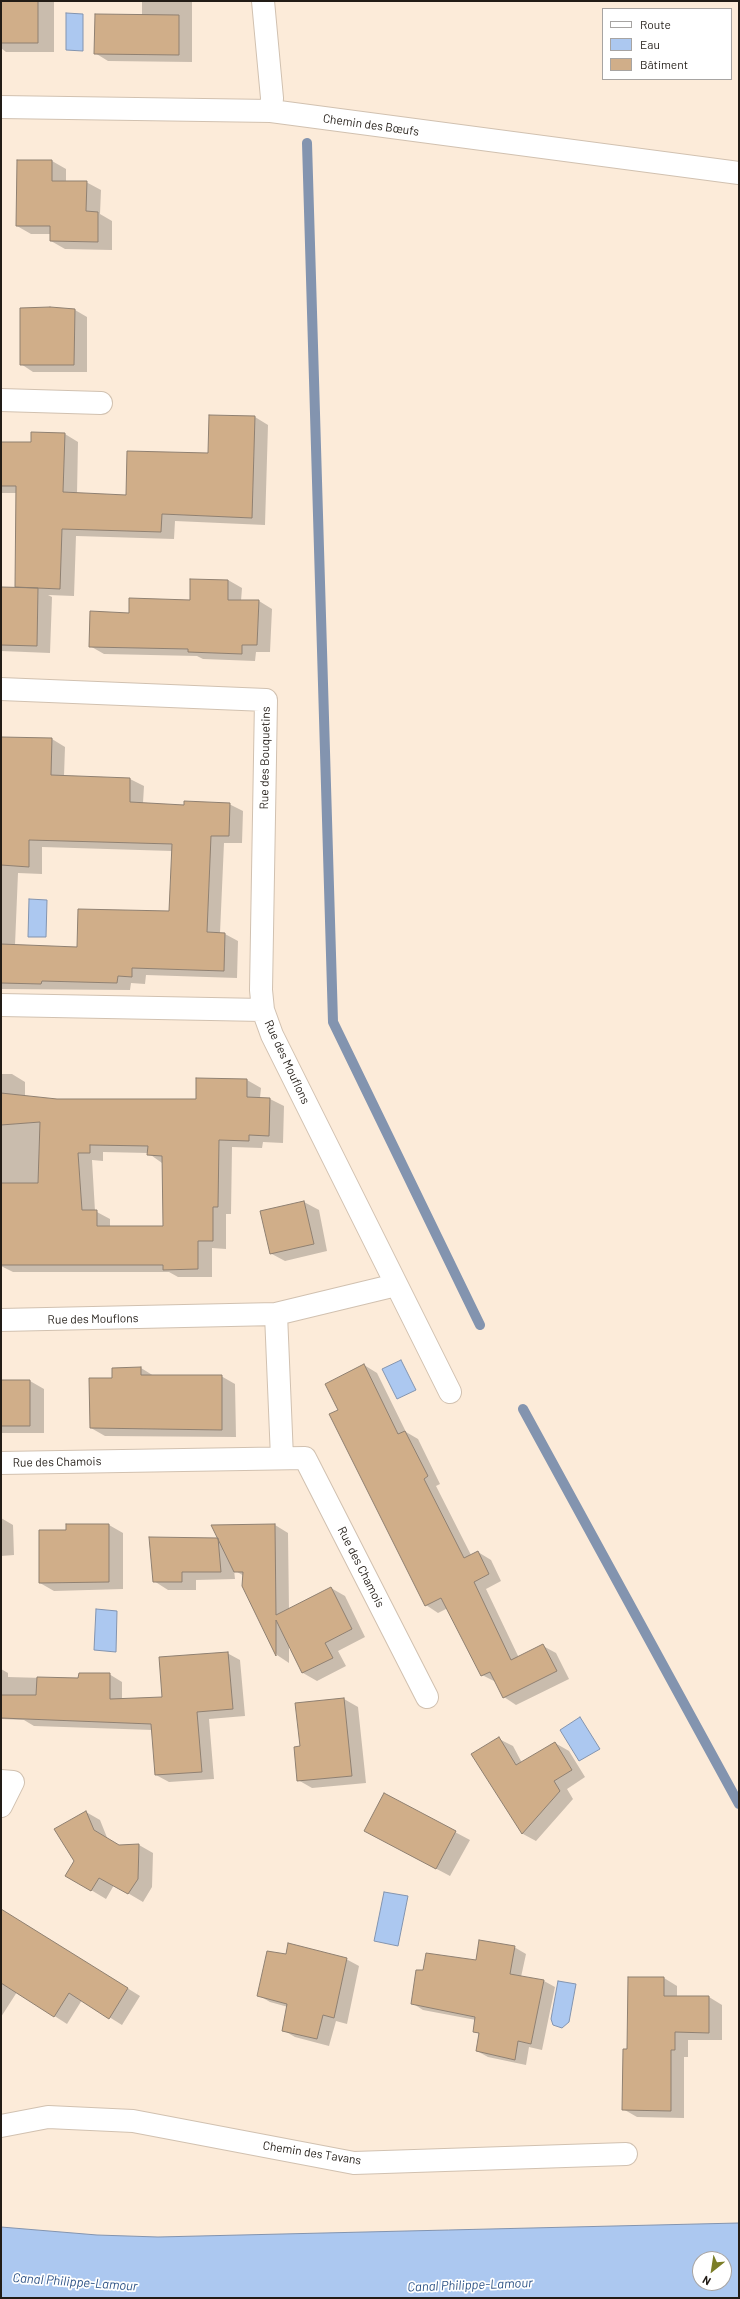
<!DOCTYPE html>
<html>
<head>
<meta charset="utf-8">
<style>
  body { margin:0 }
  #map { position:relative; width:740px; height:2299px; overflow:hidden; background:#fcebd9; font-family:Barlow,sans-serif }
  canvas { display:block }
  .frame { position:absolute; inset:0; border:2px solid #221c16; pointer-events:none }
  .legend { position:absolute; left:602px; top:8px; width:130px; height:72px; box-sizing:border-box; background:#fff; border:1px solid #a7a4a2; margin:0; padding:5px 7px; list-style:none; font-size:12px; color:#221c16 }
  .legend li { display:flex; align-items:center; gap:8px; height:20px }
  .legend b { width:20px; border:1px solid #a7a4a2 }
  .north { position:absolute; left:692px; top:2251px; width:40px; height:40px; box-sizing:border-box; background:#fff; border:1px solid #a7a4a2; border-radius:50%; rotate:210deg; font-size:11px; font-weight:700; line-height:16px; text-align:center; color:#221c16 }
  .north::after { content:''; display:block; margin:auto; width:14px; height:18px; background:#7b7e28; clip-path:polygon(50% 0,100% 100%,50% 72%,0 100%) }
</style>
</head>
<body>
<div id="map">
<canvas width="740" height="2299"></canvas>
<div class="frame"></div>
<ul class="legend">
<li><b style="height:5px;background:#fff"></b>Route</li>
<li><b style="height:11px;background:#acc8f0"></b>Eau</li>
<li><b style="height:11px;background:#d0ae89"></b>Bâtiment</li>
</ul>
<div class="north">N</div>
</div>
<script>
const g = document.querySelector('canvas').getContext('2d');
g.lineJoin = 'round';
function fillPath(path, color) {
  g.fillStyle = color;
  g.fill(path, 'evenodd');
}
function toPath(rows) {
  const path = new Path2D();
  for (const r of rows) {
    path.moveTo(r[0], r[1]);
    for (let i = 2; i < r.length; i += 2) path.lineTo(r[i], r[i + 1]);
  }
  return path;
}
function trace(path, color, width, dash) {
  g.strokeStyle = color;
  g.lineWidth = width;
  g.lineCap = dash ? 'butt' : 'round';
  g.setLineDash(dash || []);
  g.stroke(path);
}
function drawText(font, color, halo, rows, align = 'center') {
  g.font = font + ' Barlow,sans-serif';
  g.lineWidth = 3.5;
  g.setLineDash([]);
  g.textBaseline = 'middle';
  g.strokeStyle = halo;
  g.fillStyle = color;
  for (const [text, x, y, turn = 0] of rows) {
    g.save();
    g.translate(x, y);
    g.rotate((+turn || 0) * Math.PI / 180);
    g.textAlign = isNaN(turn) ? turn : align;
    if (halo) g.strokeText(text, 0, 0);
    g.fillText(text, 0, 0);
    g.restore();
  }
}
const water = toPath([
  [66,13,83,14,83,51,66,50,66,13],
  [29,899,47,900,46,937,28,937,29,899],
  [401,1360,416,1390,397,1399,382,1369,401,1360],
  [96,1609,117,1611,116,1652,94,1650,96,1609],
  [580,1717,600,1749,579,1761,560,1730,580,1717],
  [384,1892,408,1896,398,1946,374,1941,384,1892],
  [558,1981,576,1984,569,2022,562,2028,553,2025,551,2019,558,1981],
  [739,2223,739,2298,1,2298,1,2227,97,2235,158,2237,739,2223],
  [700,2259,724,2259,724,2283,700,2283,700,2259]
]);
const shadow = toPath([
  [1,1,54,1,54,52,6,52,1,48],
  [142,1,192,1,192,62,108,61,95,53,142,15],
  [52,161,66,169,66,182,86,182,101,190,100,214,112,221,112,250,65,249,51,241,51,234,31,234,17,226],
  [75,310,87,317,87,372,33,372,21,364],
  [255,417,268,425,265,525,175,521,174,539,76,536,74,596,48,595,52,597,50,653,1,651,1,588,20,588,16,586,17,493,1,493,1,443,32,443,65,434,78,442,77,494,127,496,209,454],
  [191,580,228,580,242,588,241,601,259,601,272,609,270,652,256,652,255,661,203,659,197,656,104,654,90,646,130,614,191,601],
  [1,738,52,739,65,747,64,776,130,779,144,786,143,803,185,806,229,804,243,811,242,843,224,843,220,933,225,934,238,941,237,978,146,975,145,984,131,983,130,990,1,989],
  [42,847,172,851,170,912,78,948,15,945,18,873,42,874],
  [1,1074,12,1074,25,1082,25,1096,57,1100,197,1100,197,1079,247,1080,261,1088,260,1098,270,1099,284,1106,283,1143,263,1142,262,1148,232,1147,231,1214,226,1214,226,1249,212,1248,212,1277,178,1277,169,1272,13,1272,1,1266],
  [103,1152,148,1153,162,1163,164,1227,110,1227,110,1219,95,1211,92,1160,103,1161],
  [304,1202,319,1210,327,1251,285,1261,270,1253,261,1211],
  [364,1365,377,1373,406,1432,418,1439,440,1484,436,1486,471,1555,478,1552,491,1560,501,1581,486,1589,519,1658,543,1646,556,1653,569,1679,516,1705,504,1697,496,1682,482,1675,448,1608,438,1613,426,1605,339,1410],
  [141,1368,154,1376,221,1376,235,1384,236,1437,105,1436,91,1428,113,1379],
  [1,1381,30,1381,44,1389,44,1433,1,1433],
  [1,1518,13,1525,14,1555,1,1556],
  [109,1525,123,1533,123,1589,54,1591,40,1583,67,1531],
  [275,1525,288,1533,289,1610,331,1588,345,1596,365,1637,338,1651,346,1666,317,1681,303,1673,289,1645,289,1663,277,1655,243,1586,244,1576,234,1570,235,1579,196,1580,196,1590,168,1590,154,1581,218,1539],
  [227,1653,240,1660,245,1716,209,1719,214,1779,169,1782,156,1775,153,1730,34,1726,24,1720,1,1719,1,1669,8,1673,8,1677,79,1679,109,1674,122,1682,122,1700,163,1698],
  [344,1699,358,1707,366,1783,312,1788,298,1780,301,1747,296,1703],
  [499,1739,513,1746,522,1763,555,1743,569,1751,585,1777,567,1789,573,1799,536,1841,523,1834,472,1754],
  [385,1795,470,1840,450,1876,380,1839],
  [86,1812,100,1820,108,1840,119,1846,139,1845,153,1853,152,1887,143,1902,114,1885,106,1899,66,1875,75,1861],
  [1,1920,18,1920,140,1996,122,2025,82,2000,67,2024,17,1992,1,2017],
  [514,1947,526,1954,521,1977,544,1981,555,1987,542,2050,529,2047,526,2065,488,2057,477,2051,480,2034,474,2031,476,2020,423,2010,412,2003,476,1962],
  [286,1955,346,1959,359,1966,347,2024,336,2021,329,2046,295,2037,283,2030,288,2007,270,2002,258,1995],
  [664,1978,677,1986,677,1997,709,1997,722,2005,722,2040,688,2040,688,2057,684,2057,684,2118,637,2117,623,2109,628,2050]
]);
const stream = toPath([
  [307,143,333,1022,480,1325],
  [523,1409,739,1804]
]);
const building = toPath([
  [1,1,38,1,38,43,1,43,1,1],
  [95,14,179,15,179,55,94,54,95,14],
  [17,160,52,160,52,181,87,181,86,211,98,212,98,242,50,241,50,226,16,226,17,160],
  [50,307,75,309,74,365,20,365,20,308,50,307],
  [209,415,255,416,252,518,162,514,161,532,62,529,60,589,15,587,16,486,1,486,1,442,31,442,31,432,65,433,63,492,126,495,127,451,208,453,209,415],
  [190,579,228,580,228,600,259,600,257,645,242,645,242,654,188,652,188,649,89,647,90,611,129,613,129,598,190,600,190,579],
  [1,587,38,588,37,646,1,645,1,587],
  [1,737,52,738,51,775,130,778,130,802,184,805,184,801,230,803,229,836,211,836,207,932,225,933,224,971,132,968,132,977,118,976,117,983,42,981,41,984,1,983,1,944,77,947,78,909,169,911,172,844,29,840,29,867,1,865,1,737],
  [196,1078,247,1079,247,1097,270,1098,269,1136,249,1135,249,1141,219,1140,218,1207,213,1207,213,1241,198,1241,198,1269,163,1270,163,1265,1,1265,1,1183,38,1183,40,1122,1,1125,1,1093,57,1099,196,1099,196,1078],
  [90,1145,148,1146,147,1155,162,1156,163,1226,97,1226,97,1210,82,1210,78,1153,90,1153,90,1145],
  [304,1201,314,1244,270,1254,260,1211,304,1201],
  [364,1364,398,1434,405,1431,428,1476,424,1479,464,1558,478,1551,489,1574,474,1582,511,1660,543,1644,557,1671,503,1698,490,1672,481,1676,441,1598,425,1606,329,1414,338,1410,325,1384,364,1364],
  [141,1367,141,1375,222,1375,222,1430,90,1428,89,1378,112,1378,112,1368,141,1367],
  [1,1380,30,1380,30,1426,1,1426,1,1380],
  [66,1524,109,1524,109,1582,39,1583,39,1530,66,1530,66,1524],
  [275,1524,276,1615,331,1587,352,1629,325,1643,333,1658,302,1673,276,1620,276,1656,242,1586,243,1572,234,1572,211,1525,275,1524],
  [149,1537,218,1538,221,1572,182,1572,182,1582,153,1582,149,1537],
  [228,1652,233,1709,197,1712,202,1772,155,1775,151,1724,1,1718,1,1695,36,1695,37,1677,78,1678,79,1673,110,1673,110,1699,162,1697,159,1657,228,1652],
  [344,1698,352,1776,297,1781,294,1747,300,1746,295,1703,344,1698],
  [499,1737,516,1765,555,1742,572,1770,554,1781,560,1791,522,1834,471,1754,499,1737],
  [384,1793,456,1831,436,1869,364,1831,384,1793],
  [86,1811,94,1830,119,1845,139,1844,138,1879,128,1894,99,1878,91,1891,65,1876,74,1861,54,1829,86,1811],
  [1,1909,128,1988,109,2019,69,1993,54,2017,1,1983,1,1909],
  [479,1940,515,1946,510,1974,544,1980,531,2044,518,2041,515,2060,476,2051,479,2033,473,2032,475,2017,411,2004,416,1970,423,1970,426,1953,476,1960,479,1940],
  [288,1943,347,1958,334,2018,323,2015,317,2039,282,2031,287,2004,257,1996,267,1951,286,1954,288,1943],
  [628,1977,664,1977,664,1996,709,1996,709,2033,675,2032,675,2050,671,2050,671,2111,622,2110,623,2049,627,2049,628,1977]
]);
const minor = toPath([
  [263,1,272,98,271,111],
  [1,107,271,111,739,173],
  [1,400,101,403],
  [1,689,266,700,261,990,263,1010,272,1035,450,1392],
  [1,1005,263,1010],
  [276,1314,282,1458],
  [1,1320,276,1314,396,1285],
  [1,1463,305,1458,427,1697],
  [1,1781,13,1782,1,1806],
  [1,2126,48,2117,133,2121,354,2163,626,2154]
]);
const streetNames = [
  ["Chemin des Bœufs",371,125,8],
  ["Rue des Bouquetins",265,758,-89],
  ["Rue des Mouflons",287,1062,65],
  ["Rue des Mouflons",93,1319,-1],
  ["Rue des Chamois",57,1462,-1],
  ["Rue des Chamois",361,1567,63],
  ["Chemin des Tavans",312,2153,9]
];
const waterNames = [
  ["Canal Philippe-Lamour",75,2282,4],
  ["Canal Philippe-Lamour",470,2285,-2]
];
fillPath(water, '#acc8f0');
trace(water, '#8394af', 1);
fillPath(shadow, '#0003');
trace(stream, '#8394af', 10);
fillPath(building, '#d0ae89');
trace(building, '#8f8071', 1);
trace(minor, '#d1c1b0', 24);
trace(minor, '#fff', 22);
drawText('12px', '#221c16', '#fff', streetNames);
drawText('italic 13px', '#2f5487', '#fff', waterNames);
</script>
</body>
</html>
